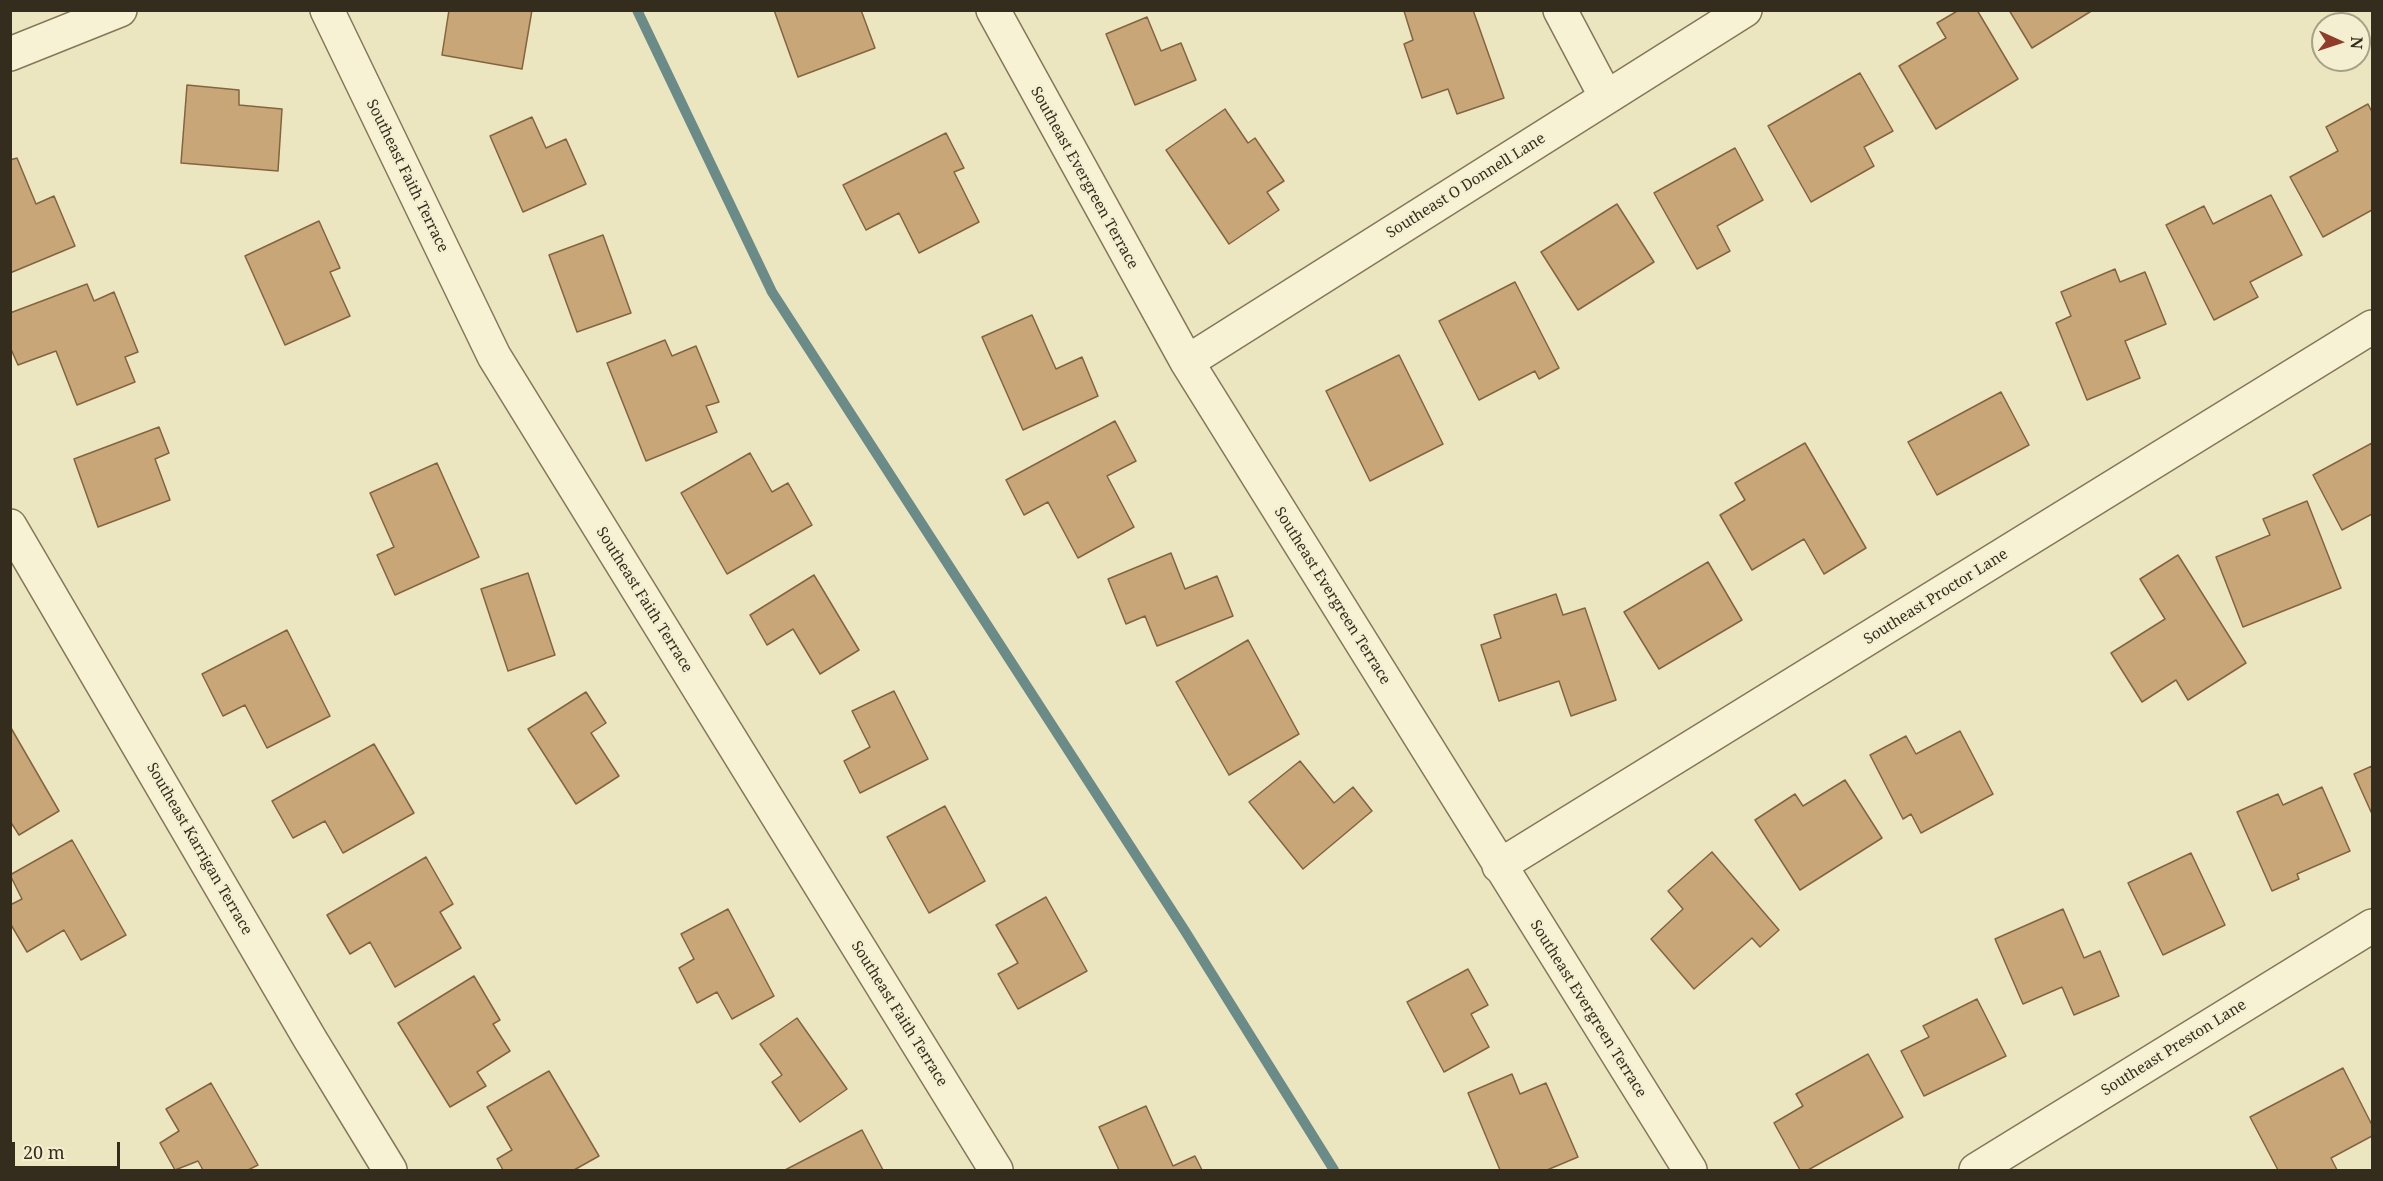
<!DOCTYPE html>
<html>
<head>
<meta charset="utf-8">
<style>
  body { margin:0 }
  #map { position:relative; width:2383px; height:1181px; overflow:hidden; background:#ece6c0; font-family:"Noto Serif",serif }
  canvas { display:block }
  .frame { position:absolute; inset:0; border:12px solid #342c1d; pointer-events:none }
  .north { position:absolute; left:2311px; top:12px; width:60px; height:60px; box-sizing:border-box; background:#f4efd0; border:2px solid #a7a188; border-radius:50%; rotate:93deg; font-size:16px; font-weight:700; line-height:24px; text-align:center; color:#342c1d }
  .north::after { content:''; display:block; margin:auto; width:21px; height:27px; background:#913b2b; clip-path:polygon(50% 0,100% 100%,50% 72%,0 100%) }
  .scale { position:absolute; left:12px; top:1142px; width:108px; height:27px; box-sizing:border-box; border:3px solid #342c1d; border-top:0; padding-left:8px; font-size:18px; line-height:21px; white-space:nowrap; color:#342c1d; -webkit-text-stroke:4px #f4efd0; paint-order:stroke }
</style>
</head>
<body>
<div id="map">
<canvas width="2383" height="1181"></canvas>
<div class="frame"></div>
<div class="north">N</div>
<div class="scale">20 m</div>
</div>
<script>
const g = document.querySelector('canvas').getContext('2d');
g.lineJoin = 'round';
function toPath(rows) {
  const path = new Path2D();
  for (const r of rows) {
    path.moveTo(r[0], r[1]);
    for (let i = 2; i < r.length; i += 2) path.lineTo(r[i], r[i + 1]);
  }
  return path;
}
function trace(path, color, width, dash) {
  g.strokeStyle = color;
  g.lineWidth = width;
  g.lineCap = dash ? 'butt' : 'round';
  g.setLineDash(dash || []);
  g.stroke(path);
}
function fillPath(path, color) {
  g.fillStyle = color;
  g.fill(path, 'evenodd');
}
function drawText(font, color, halo, rows, align = 'center') {
  g.font = font + ' "Noto Serif",serif';
  g.lineWidth = 5;
  g.setLineDash([]);
  g.textBaseline = 'middle';
  g.strokeStyle = halo;
  g.fillStyle = color;
  for (const [text, x, y, turn = 0] of rows) {
    g.save();
    g.translate(x, y);
    g.rotate((+turn || 0) * Math.PI / 180);
    g.textAlign = isNaN(turn) ? turn : align;
    if (halo) g.strokeText(text, 0, 0);
    g.fillText(text, 0, 0);
    g.restore();
  }
}
const stream = toPath([
  [637,10,772,292,1185,931,1334,1170]
]);
const building = toPath([
  [449,10,532,10,522,69,442,55,449,10],
  [774,10,861,10,875,48,798,77,774,10],
  [1473,10,1504,98,1457,114,1448,89,1422,98,1404,44,1413,40,1404,11,1473,10],
  [1959,10,1977,10,2018,79,1936,129,1899,66,1946,38,1937,23,1959,10],
  [2009,10,2093,10,2032,48,2009,10],
  [1147,17,1161,51,1181,43,1196,80,1135,105,1106,34,1147,17],
  [1860,73,1893,131,1864,147,1874,166,1811,202,1768,126,1860,73],
  [187,85,239,90,239,105,282,109,278,171,181,163,187,85],
  [2368,104,2372,112,2372,210,2323,237,2290,177,2338,151,2326,127,2368,104],
  [1225,109,1248,143,1255,138,1284,181,1267,192,1279,210,1229,244,1166,150,1225,109],
  [532,117,546,148,566,139,586,184,523,212,490,136,532,117],
  [946,133,964,168,954,172,979,222,919,253,899,213,866,230,843,185,946,133],
  [1735,148,1763,200,1717,226,1730,251,1697,269,1654,193,1735,148],
  [17,158,36,204,54,196,75,246,10,273,10,160,17,158],
  [2271,195,2302,255,2250,282,2258,297,2214,320,2166,225,2204,206,2213,224,2271,195],
  [1617,204,1654,262,1578,310,1541,252,1617,204],
  [319,221,340,268,330,272,350,316,285,345,245,256,319,221],
  [603,235,631,313,577,332,549,255,603,235],
  [2115,269,2120,282,2145,272,2166,324,2125,341,2140,378,2087,400,2056,323,2071,316,2061,292,2115,269],
  [1515,282,1559,368,1539,379,1535,371,1479,400,1439,321,1515,282],
  [87,284,94,301,114,292,138,352,125,357,135,382,77,405,56,351,18,365,10,347,10,313,87,284],
  [1032,315,1056,369,1082,357,1098,396,1023,430,982,337,1032,315],
  [665,340,672,356,696,346,719,402,706,406,717,432,646,461,607,363,665,340],
  [1399,355,1443,444,1370,481,1326,391,1399,355],
  [2001,392,2029,445,1937,495,1908,442,2001,392],
  [1115,421,1136,461,1107,476,1134,527,1078,558,1048,502,1024,515,1006,480,1115,421],
  [159,427,169,453,155,459,170,500,98,527,74,459,159,427],
  [1805,443,1866,548,1824,574,1804,539,1752,570,1720,515,1745,500,1735,483,1805,443],
  [2372,443,2372,514,2342,530,2313,475,2372,443],
  [750,453,772,492,788,483,812,525,727,574,681,493,750,453],
  [437,463,479,557,395,595,377,555,394,547,370,493,437,463],
  [2307,501,2341,588,2243,627,2216,557,2270,535,2263,519,2307,501],
  [1171,553,1185,589,1217,576,1233,616,1157,646,1145,616,1126,624,1108,579,1171,553],
  [2178,555,2246,663,2188,700,2176,680,2142,702,2111,653,2165,619,2140,579,2178,555],
  [1708,562,1742,620,1659,669,1624,612,1708,562],
  [528,573,555,655,508,671,481,589,528,573],
  [814,575,859,650,820,674,793,629,767,645,750,615,814,575],
  [1556,594,1563,615,1585,608,1616,700,1571,716,1559,681,1499,701,1481,645,1501,638,1494,615,1556,594],
  [287,630,330,716,267,748,245,705,223,716,202,674,287,630],
  [1248,640,1299,734,1229,775,1176,682,1248,640],
  [894,691,928,759,860,793,844,761,870,747,852,711,894,691],
  [586,692,606,723,591,733,619,776,576,804,528,729,586,692],
  [11,728,59,811,19,835,10,821,11,728],
  [1960,731,1993,794,1921,833,1911,814,1903,819,1870,755,1906,736,1916,754,1960,731],
  [374,744,414,813,343,853,325,821,293,838,272,801,374,744],
  [1300,761,1334,803,1353,787,1372,811,1303,869,1249,802,1300,761],
  [2372,766,2372,814,2354,774,2372,766],
  [1845,780,1882,838,1800,890,1755,820,1795,794,1803,806,1845,780],
  [2322,787,2350,851,2297,874,2299,879,2272,891,2237,812,2278,794,2283,805,2322,787],
  [945,806,985,881,929,913,887,837,945,806],
  [72,840,126,935,81,960,64,930,27,952,10,923,10,905,22,899,10,875,72,840],
  [1712,852,1779,930,1760,947,1752,938,1694,989,1651,939,1683,909,1668,891,1712,852],
  [2191,853,2225,925,2163,955,2128,883,2191,853],
  [426,857,453,904,440,912,461,948,395,987,370,942,350,954,327,915,426,857],
  [1046,897,1087,971,1018,1009,998,974,1018,963,996,925,1046,897],
  [728,909,774,996,732,1019,717,992,697,1003,679,968,694,959,681,934,728,909],
  [2063,909,2084,958,2100,951,2119,996,2074,1015,2062,987,2023,1004,1995,939,2063,909],
  [1468,969,1488,1005,1471,1014,1489,1047,1444,1072,1407,1002,1468,969],
  [474,976,500,1020,493,1024,510,1051,477,1072,486,1086,450,1107,398,1023,474,976],
  [1977,999,2006,1056,1924,1096,1901,1051,1929,1037,1923,1026,1977,999],
  [797,1018,847,1089,800,1122,772,1082,782,1075,760,1044,797,1018],
  [1868,1054,1903,1117,1808,1170,1800,1170,1774,1123,1803,1106,1796,1094,1868,1054],
  [2343,1068,2372,1125,2372,1136,2331,1158,2337,1170,2278,1170,2250,1117,2343,1068],
  [549,1071,599,1156,574,1170,503,1170,497,1159,512,1150,487,1107,549,1071],
  [1512,1074,1520,1094,1546,1083,1578,1157,1547,1170,1500,1170,1468,1093,1512,1074],
  [211,1083,258,1165,248,1170,203,1170,198,1161,175,1170,160,1143,179,1131,166,1109,211,1083],
  [1146,1106,1173,1166,1195,1156,1202,1170,1119,1170,1099,1127,1146,1106],
  [862,1130,883,1170,785,1170,862,1130]
]);
const minor = toPath([
  [327,10,494,356,996,1170],
  [993,10,1187,362,1690,1170],
  [1560,10,1606,97],
  [10,54,120,10],
  [1187,362,1745,10],
  [10,526,310,1039,390,1170],
  [1499,866,2372,327],
  [1976,1170,2372,926]
]);
const streetNames = [
  ["Southeast Faith Terrace",407,176,64],
  ["Southeast Evergreen Terrace",1084,178,61],
  ["Southeast O Donnell Lane",1466,186,-32],
  ["Southeast Evergreen Terrace",1332,596,58],
  ["Southeast Proctor Lane",1936,597,-32],
  ["Southeast Faith Terrace",644,600,58],
  ["Southeast Karrigan Terrace",199,849,60],
  ["Southeast Evergreen Terrace",1588,1009,58],
  ["Southeast Faith Terrace",899,1014,58],
  ["Southeast Preston Lane",2174,1048,-32]
];
trace(stream, '#6b8b89', 10);
fillPath(building, '#c9a677');
trace(building, '#826540', 1.5);
trace(minor, '#847759', 36);
trace(minor, '#f7f2d3', 33);
drawText('15px', '#342c1d', '#f4efd0', streetNames);
</script>
</body>
</html>
